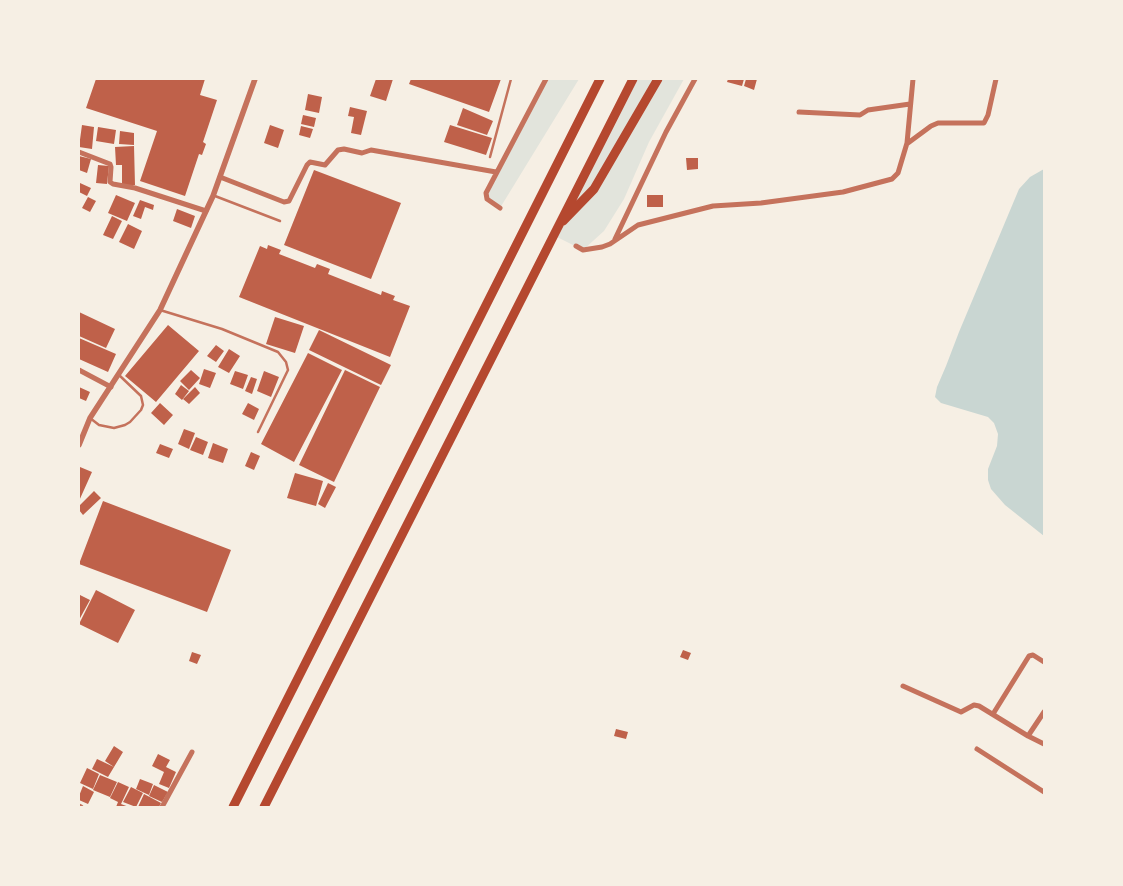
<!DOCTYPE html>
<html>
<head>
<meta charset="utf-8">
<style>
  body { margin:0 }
  #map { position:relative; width:1123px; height:886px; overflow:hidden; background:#f6efe4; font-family:"Archivo Narrow",sans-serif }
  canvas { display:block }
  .frame { position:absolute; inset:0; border:80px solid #f6efe4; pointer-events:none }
</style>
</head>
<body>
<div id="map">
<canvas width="1123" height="886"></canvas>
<div class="frame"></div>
</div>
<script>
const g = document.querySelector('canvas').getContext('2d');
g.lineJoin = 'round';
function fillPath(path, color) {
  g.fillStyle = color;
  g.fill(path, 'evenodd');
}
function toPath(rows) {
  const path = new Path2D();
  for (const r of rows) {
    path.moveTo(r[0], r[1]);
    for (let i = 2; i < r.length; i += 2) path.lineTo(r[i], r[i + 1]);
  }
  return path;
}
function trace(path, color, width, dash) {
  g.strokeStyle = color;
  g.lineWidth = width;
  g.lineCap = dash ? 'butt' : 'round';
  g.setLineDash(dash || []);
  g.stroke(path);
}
const green = toPath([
  [546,79,579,79,500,208,487,199,486,193],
  [633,79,684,79,649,142,624,199,604,231,583,250,553,235]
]);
const water = toPath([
  [1044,169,1044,536,1005,505,991,489,988,480,988,469,997,446,998,434,994,423,988,417,941,403,935,397,937,387,946,366,959,332,1019,189,1030,177]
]);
const building = toPath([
  [96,79,205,79,200,95,217,100,203,142,206,144,202,155,199,154,185,196,140,181,157,131,86,108],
  [376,79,393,79,386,101,370,96],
  [411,79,501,79,489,112,409,84],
  [728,79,744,79,742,86,727,82],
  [746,79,757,79,754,90,744,86],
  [308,94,322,97,319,113,305,110],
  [350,107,367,111,361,135,351,133,354,117,348,116],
  [463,108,493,121,487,135,457,125],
  [303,115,316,118,314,127,301,124],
  [82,125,94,127,92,149,79,147],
  [270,125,284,130,278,148,264,143],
  [450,125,492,138,486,155,444,142],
  [301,126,313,129,310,138,299,135],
  [98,127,116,130,114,144,96,141],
  [120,131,134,133,134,145,119,144],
  [134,146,135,185,122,185,122,165,116,165,115,147],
  [79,156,91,159,87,173,79,170],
  [686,158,698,158,698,169,687,170],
  [98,165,109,166,107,184,96,183],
  [314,170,401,203,371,279,284,245],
  [80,183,91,188,87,196,79,192],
  [116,195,135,203,127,221,108,213],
  [647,195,663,195,663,207,647,207],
  [88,197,96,201,90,212,82,208],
  [140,200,154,205,153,210,145,207,141,219,133,216],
  [177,209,195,216,191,228,173,221],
  [112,216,122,221,113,239,103,235],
  [128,224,142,231,134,249,119,242],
  [268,245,281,250,279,254,315,268,317,264,330,269,328,274,381,295,382,291,395,296,393,300,410,306,390,357,239,297,260,246,267,249],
  [79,312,115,329,106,348,79,336],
  [275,317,304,326,295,353,266,344],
  [168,325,199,351,156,402,125,376],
  [319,330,391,365,381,385,309,350],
  [79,338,116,354,108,372,79,359],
  [216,345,224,351,216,362,207,356],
  [229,349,240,356,229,373,218,367],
  [308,353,342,370,294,462,261,444],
  [204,369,216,373,210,388,199,384],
  [191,370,200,378,189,390,180,381],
  [345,370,380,387,334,482,299,465],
  [235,371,248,375,243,389,230,384],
  [264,371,279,377,271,397,257,391],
  [251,377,257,379,252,394,245,391],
  [181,385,189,391,182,400,175,394],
  [79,387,90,392,86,401,79,398],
  [195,387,200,393,189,404,183,399],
  [160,403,173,415,164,425,151,413],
  [248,403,259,409,254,420,242,414],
  [184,429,195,433,189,449,178,444],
  [196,437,208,442,203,455,190,450],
  [213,443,228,449,223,463,208,458],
  [160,444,173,449,169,458,156,453],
  [251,452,260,456,254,470,245,466],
  [80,467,92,472,79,501,79,470],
  [295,473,323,481,316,506,287,498],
  [328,483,336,487,325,508,318,504],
  [94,491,101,498,83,515,79,510,79,506],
  [103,501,231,550,207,612,79,564],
  [96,590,135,610,118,643,79,624],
  [80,595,90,600,79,620,79,597],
  [683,650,691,653,688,660,680,657],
  [192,652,201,655,197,664,189,661],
  [616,729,628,732,626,739,614,736],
  [114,746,123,752,114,767,105,761],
  [158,754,170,760,166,767,176,772,169,788,159,784,164,772,152,766],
  [97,759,114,767,108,777,92,769],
  [87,768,99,774,93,789,80,783],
  [100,775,117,782,110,797,93,790],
  [140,779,153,784,149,795,136,789],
  [118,782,129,787,121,804,129,807,116,807,118,802,110,798],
  [154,785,168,792,162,802,149,796],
  [83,786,94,792,88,804,79,800,79,796],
  [131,787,143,793,136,807,123,802],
  [144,794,161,803,159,807,138,807]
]);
const service = toPath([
  [490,157,511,79],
  [215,196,280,221],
  [160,310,222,329,278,352,286,362,288,370,258,432],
  [90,418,99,425,114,428,125,425,130,422,141,410,143,405,141,396,119,375]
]);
const minor = toPath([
  [799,112,860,115,868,110,910,104],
  [908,143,931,126,938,123,984,123,988,115,996,79],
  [79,152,110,164,111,167,110,182,113,184,135,188,206,211],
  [220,177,284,202,289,201,307,165,310,162,325,165,338,150,344,149,362,153,371,150,496,172],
  [500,208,487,199,486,193,546,79],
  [615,239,666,132,695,79],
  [576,246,583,250,602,247,610,244,638,225,713,206,761,203,843,192,892,179,898,173,907,143,913,79],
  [79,370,111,387],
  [903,686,961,712,974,705,979,706,1028,736],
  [1044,712,1028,736,1044,744],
  [993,714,1029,656,1033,655,1044,662],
  [977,749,1044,792],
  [79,806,81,807],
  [162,807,192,752]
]);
const tertiary = toPath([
  [79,445,90,418,160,310,213,196,255,79]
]);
const motorway = toPath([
  [563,221,594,189,658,79],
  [233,807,600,79],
  [264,807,633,79]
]);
fillPath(green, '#e2e4dc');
fillPath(water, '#c9d6d2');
fillPath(building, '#bf614a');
trace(service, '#c5725c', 2.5);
trace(minor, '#c5725c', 5);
trace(tertiary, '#c5725c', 5.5);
trace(motorway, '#b5482f', 9);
</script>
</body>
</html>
